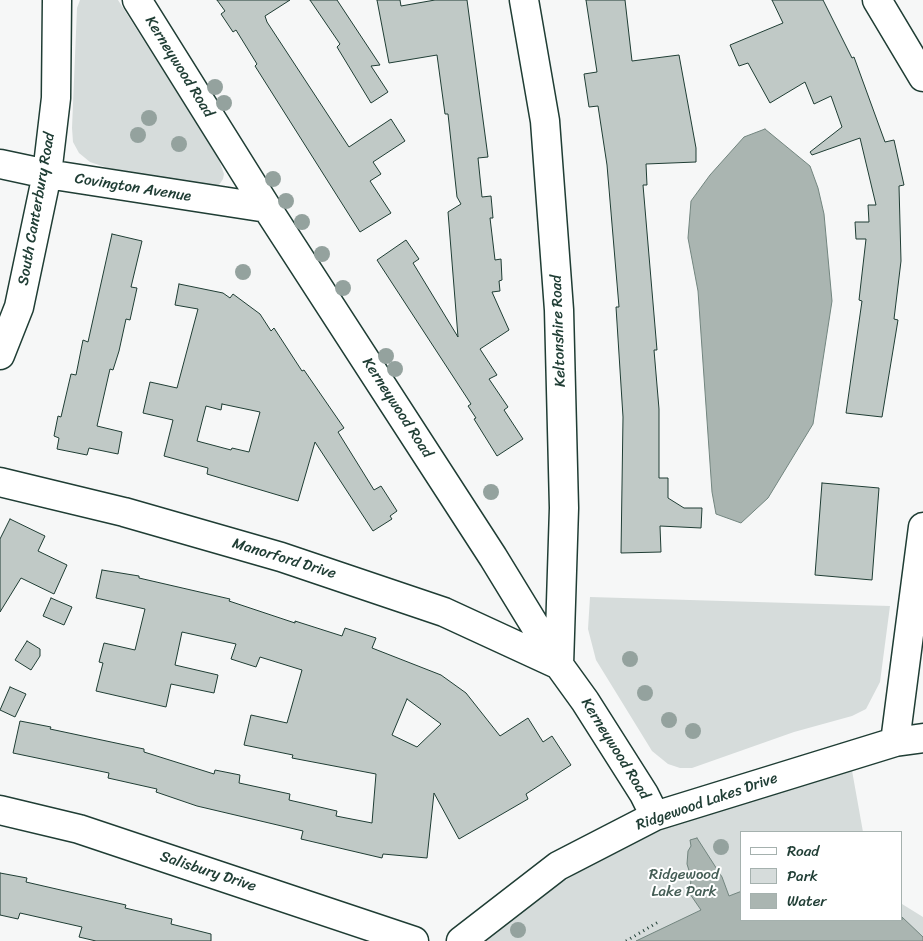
<!DOCTYPE html>
<html>
<head>
<meta charset="utf-8">
<style>
  body { margin:0 }
  #map { position:relative; width:923px; height:941px; overflow:hidden; background:#f6f7f7; font-family:Sriracha,sans-serif }
  canvas { display:block }
  .legend { position:absolute; left:740px; top:831px; width:162px; height:90px; box-sizing:border-box; background:#fff; border:1px solid #a5b1ae; margin:0; padding:6px 9px; list-style:none; font-size:15px; color:#1f3d34 }
  .legend li { display:flex; align-items:center; gap:10px; height:25px }
  .legend b { width:25px; border:1px solid #a5b1ae }
</style>
</head>
<body>
<div id="map">
<canvas width="923" height="941"></canvas>
<ul class="legend">
<li><b style="height:6px;background:#fff"></b>Road</li>
<li><b style="height:14px;background:#d6dcdb"></b>Park</li>
<li><b style="height:14px;background:#aab5b1"></b>Water</li>
</ul>
</div>
<script>
const g = document.querySelector('canvas').getContext('2d');
g.lineJoin = 'round';
function fillPath(path, color) {
  g.fillStyle = color;
  g.fill(path, 'evenodd');
}
function toPath(rows) {
  const path = new Path2D();
  for (const r of rows) {
    path.moveTo(r[0], r[1]);
    for (let i = 2; i < r.length; i += 2) path.lineTo(r[i], r[i + 1]);
  }
  return path;
}
function trace(path, color, width, dash) {
  g.strokeStyle = color;
  g.lineWidth = width;
  g.lineCap = dash ? 'butt' : 'round';
  g.setLineDash(dash || []);
  g.stroke(path);
}
function drawText(font, color, halo, rows, align = 'center') {
  g.font = font + ' Sriracha,sans-serif';
  g.lineWidth = 4;
  g.setLineDash([]);
  g.textBaseline = 'middle';
  g.strokeStyle = halo;
  g.fillStyle = color;
  for (const [text, x, y, turn = 0] of rows) {
    g.save();
    g.translate(x, y);
    g.rotate((+turn || 0) * Math.PI / 180);
    g.textAlign = isNaN(turn) ? turn : align;
    if (halo) g.strokeText(text, 0, 0);
    g.fillText(text, 0, 0);
    g.restore();
  }
}
const green = toPath([
  [80,0,118,0,218,157,224,174,223,179,219,185,207,187,108,168,90,162,79,153,73,142,72,128,77,8],
  [590,597,890,606,880,682,866,709,852,716,794,732,692,768,680,768,668,764,652,751,596,660,588,629],
  [851,765,863,832,742,832,742,920,902,920,902,904,923,917,923,941,478,941,511,913,584,869,669,826]
]);
const water = toPath([
  [765,129,810,166,818,188,824,214,832,301,813,424,768,498,741,523,716,514,712,492,698,291,688,238,691,201,710,175,744,137,765,129],
  [697,838,722,877,729,896,742,891,742,920,902,920,902,917,923,937,923,941,636,941,701,910,690,894,691,877,687,864,688,851,691,846,690,840,697,838]
]);
const building = toPath([
  [217,0,290,0,265,16,267,22,349,147,391,119,405,141,373,162,381,174,370,181,391,213,360,232,255,66,257,64,236,30,233,32,221,14,225,11,217,0],
  [310,0,337,0,380,65,371,66,388,92,371,103,337,47,340,44,310,0],
  [377,0,400,0,401,6,435,0,467,0,488,157,478,158,482,197,491,196,493,218,490,218,495,260,501,259,502,280,499,281,500,291,492,292,509,330,480,349,497,375,489,379,508,407,504,410,523,439,497,456,474,419,476,418,468,406,471,404,377,260,406,240,419,259,413,263,458,337,448,212,461,204,457,197,448,114,445,114,437,55,389,63,377,0],
  [586,0,625,0,632,61,679,55,696,148,696,162,646,164,647,185,643,185,657,350,654,350,659,409,659,478,668,478,668,498,684,508,702,508,701,528,660,526,661,552,621,553,623,417,616,307,619,307,607,165,598,106,589,107,584,74,597,72,586,0],
  [772,0,823,0,852,58,854,57,885,142,894,140,904,185,899,186,901,261,894,319,898,320,882,417,846,413,862,301,859,300,866,239,856,239,855,222,869,222,868,205,876,205,860,138,812,155,810,152,842,127,831,96,814,104,805,82,770,103,748,63,739,66,730,45,783,23,772,0],
  [112,234,142,241,131,287,137,288,130,320,126,319,119,351,113,370,110,369,97,426,122,432,118,454,89,448,87,455,57,449,59,438,54,436,58,416,61,417,71,374,76,375,83,340,88,342,112,234],
  [179,284,223,293,230,298,233,294,260,314,271,331,274,328,302,371,304,370,344,428,338,432,374,490,381,486,397,511,390,516,392,519,373,531,315,442,298,501,207,474,208,468,164,456,173,420,143,413,150,382,177,388,198,309,175,305,179,284],
  [222,404,260,412,249,452,232,448,231,450,197,441,206,406,221,410,222,404],
  [822,483,879,488,872,580,815,575,822,483],
  [10,519,45,536,38,551,67,565,54,594,21,578,0,612,0,539,10,519],
  [102,570,139,576,139,578,230,599,229,601,295,623,295,621,342,636,345,628,376,638,372,648,441,675,466,693,500,736,528,718,543,742,552,736,571,765,526,794,528,799,459,839,434,793,427,858,383,854,382,858,301,839,303,831,197,806,156,792,157,789,108,778,109,773,13,753,20,721,51,727,50,729,144,749,144,752,214,774,215,770,240,775,239,783,290,794,289,800,337,811,336,816,372,823,376,774,292,758,293,755,244,745,251,715,287,723,302,670,260,657,256,667,231,659,236,644,182,632,175,665,218,675,214,693,171,684,166,707,96,691,103,663,99,662,104,643,135,650,145,609,96,598,102,570],
  [407,699,441,724,417,747,392,735,407,699],
  [51,598,72,607,64,625,43,616,51,598],
  [27,641,40,649,40,656,31,670,15,660,27,641],
  [10,687,26,694,15,717,0,710,10,687],
  [0,873,27,878,26,882,126,905,125,908,172,919,171,924,211,934,211,941,96,941,79,937,82,927,20,913,18,919,0,915,0,873]
]);
const path = toPath([
  [626,941,660,921]
]);
const minor = toPath([
  [137,0,267,208,493,557,559,665,585,701,644,794,655,816],
  [877,0,923,77],
  [0,164,47,174,267,208],
  [0,355,19,307,47,174,56,98,57,0],
  [0,482,124,512,281,557,444,612,559,665,564,508,559,310,545,121,524,0],
  [895,742,923,527],
  [0,810,79,829,414,941],
  [461,941,558,866,655,816,895,742,923,738]
]);
const trees = [
  [215,87],
  [224,103],
  [149,118],
  [138,135],
  [179,144],
  [273,179],
  [286,201],
  [302,222],
  [322,254],
  [243,272],
  [343,288],
  [386,356],
  [395,369],
  [491,492],
  [630,659],
  [645,693],
  [669,720],
  [693,731],
  [721,847],
  [518,930]
];
const streetNames = [
  ["Kerneywood Road",179,67,58],
  ["Covington Avenue",133,188,9],
  ["South Canterbury Road",37,209,-80],
  ["Keltonshire Road",559,331,-92],
  ["Kerneywood Road",397,408,57],
  ["Manorford Drive",284,559,17],
  ["Kerneywood Road",615,749,58],
  ["Ridgewood Lakes Drive",707,802,-19],
  ["Salisbury Drive",208,872,18]
];
const parkNames = [
  ["Ridgewood",684,875],
  ["Lake Park",684,892]
];
fillPath(green, '#d6dcdb');
fillPath(water, '#aab5b1');
trace(water, '#72857f', 1);
fillPath(building, '#c0c9c6');
trace(building, '#1f3d34', 1);
trace(minor, '#1f3d34', 31);
trace(path, '#1f3d34', 3, [1, 4]);
trace(minor, '#fff', 28);
g.fillStyle = '#94a29e';
for (const [x, y] of trees) {
  g.beginPath();
  g.arc(x, y, 8, 0, 2 * Math.PI);
  g.fill();
}
drawText('15px', '#1f3d34', '#fff', streetNames);
drawText('15px', '#445d55', '#fff', parkNames);
</script>
</body>
</html>
